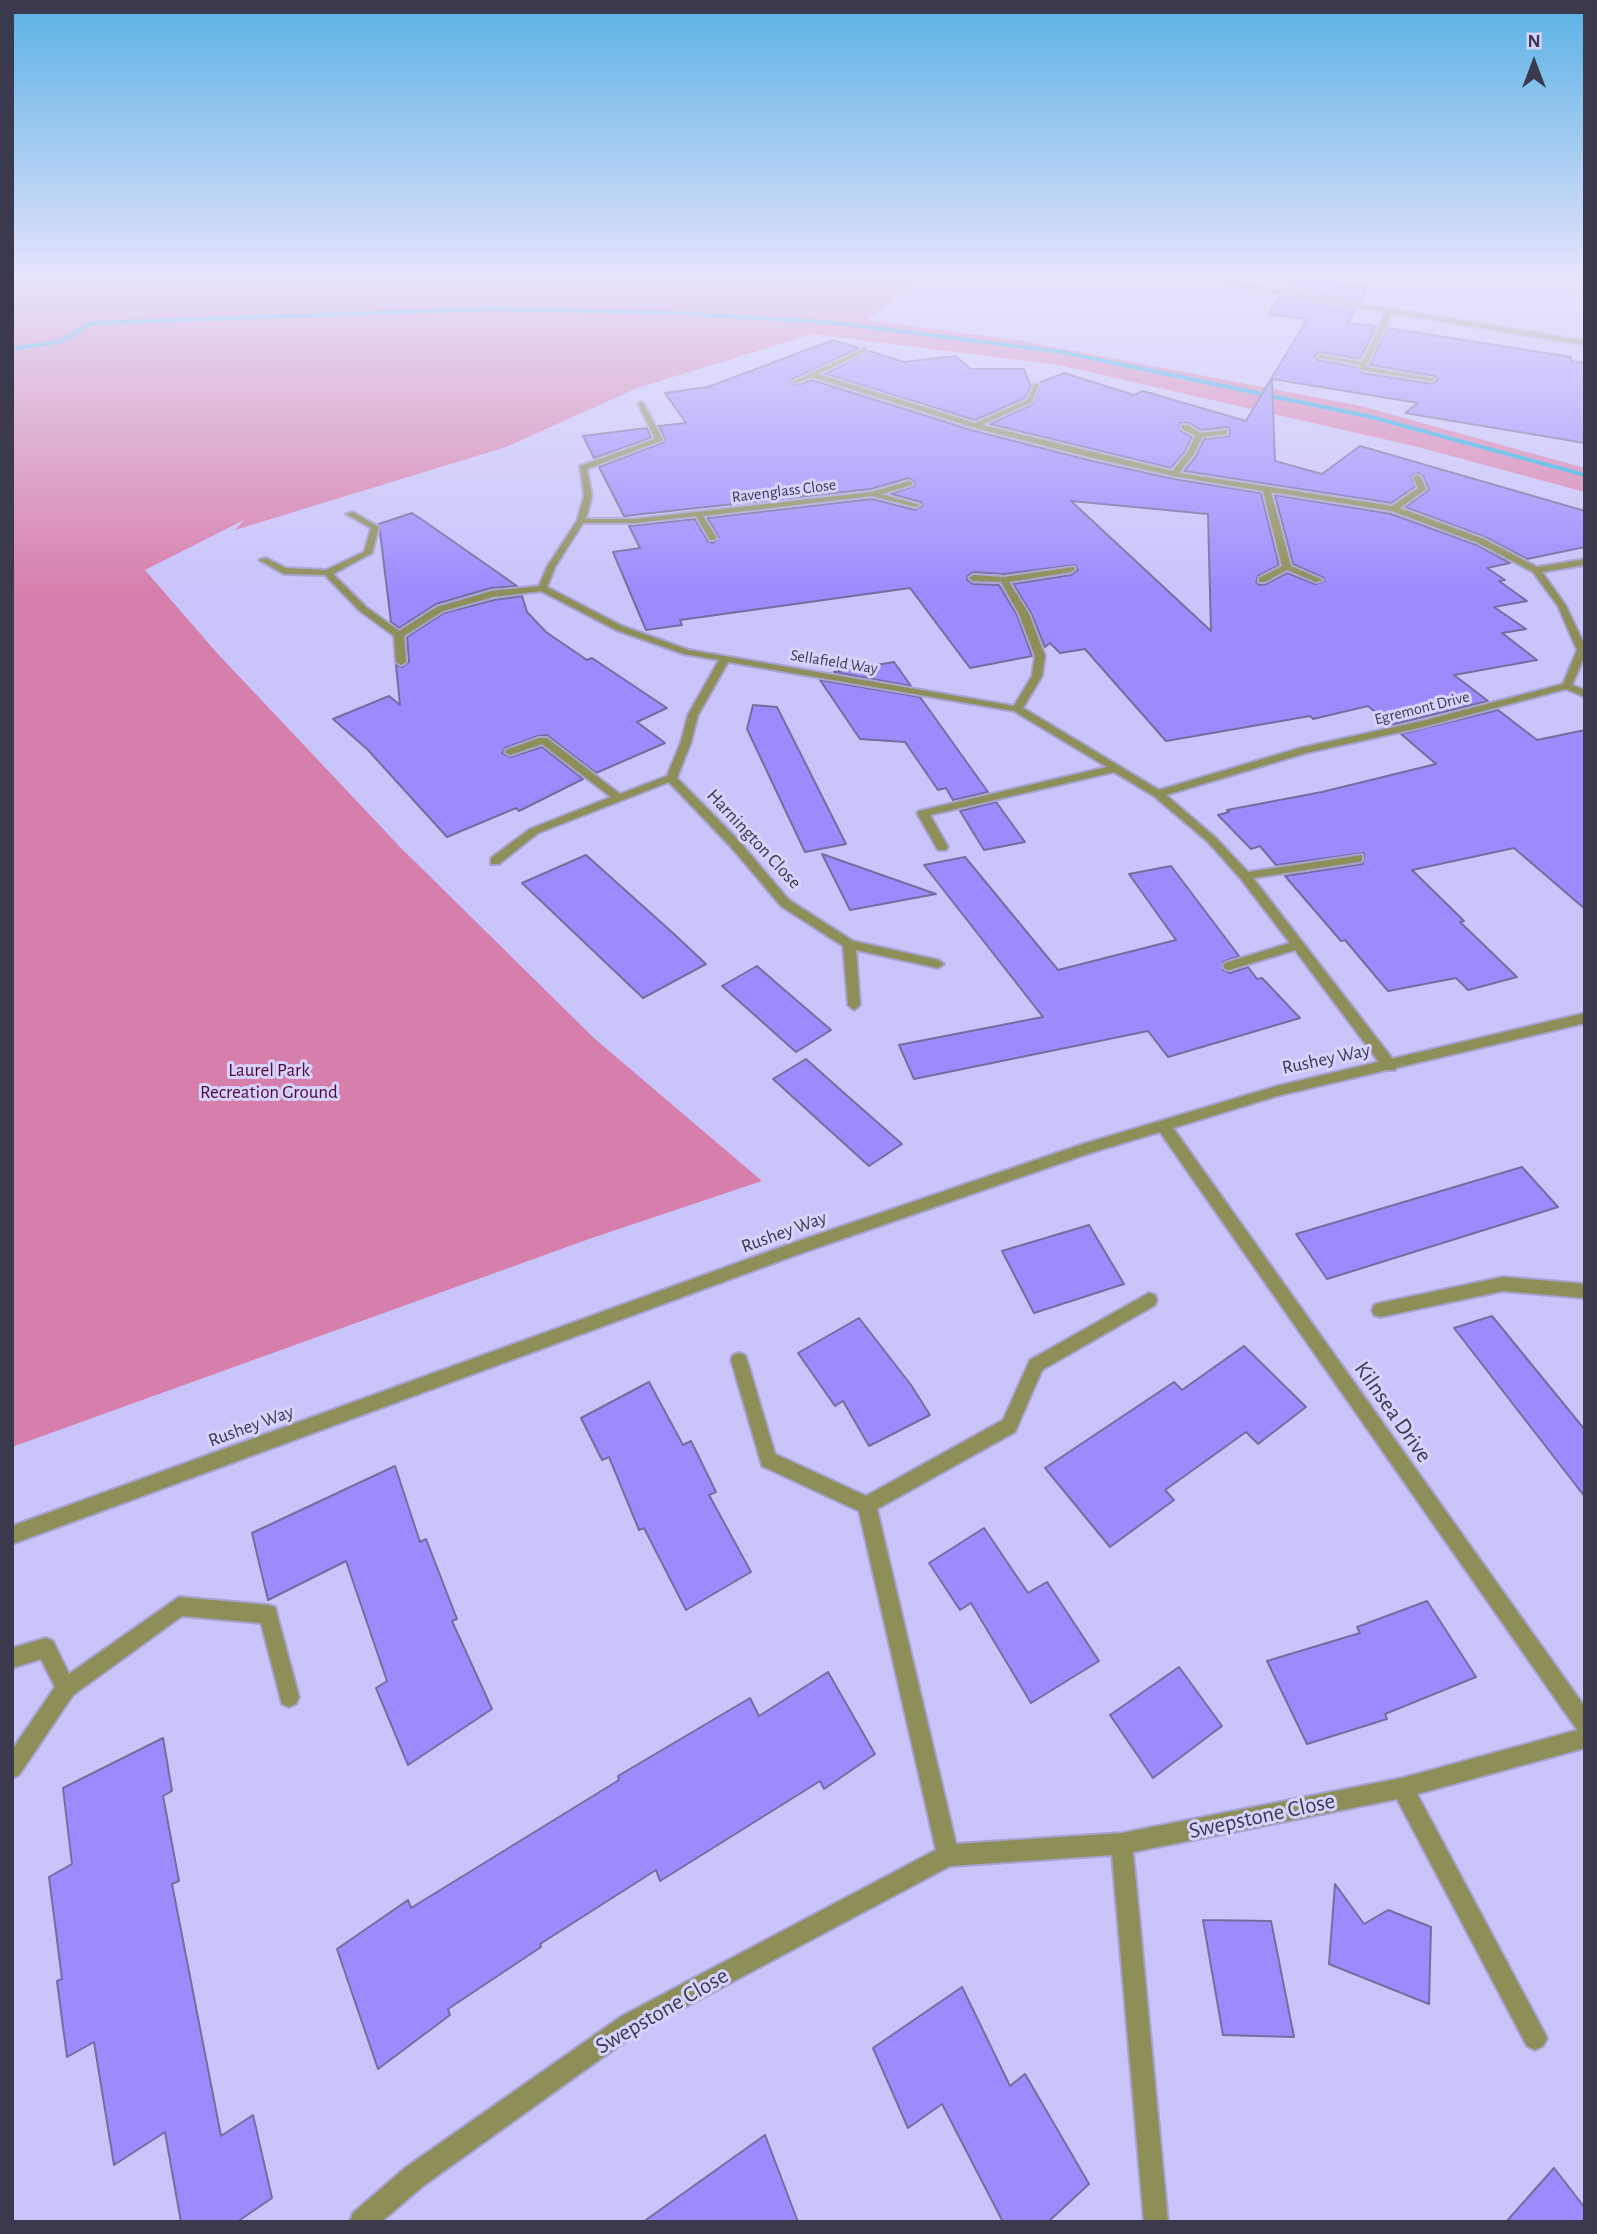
<!DOCTYPE html>
<html>
<head>
<meta charset="utf-8">
<style>
  body { margin:0 }
  #map { position:relative; width:1597px; height:2234px; overflow:hidden; background:#c9c4fa; font-family:"Alegreya Sans",sans-serif }
  canvas { display:block }
  .frame { position:absolute; inset:0; border:14px solid #3b394e; pointer-events:none }
  .north { position:absolute; left:1499px; top:28px; width:70px; height:70px; -webkit-text-stroke:5px #d6d3fe; paint-order:stroke; rotate:0deg; font-size:19px; font-weight:700; line-height:28px; text-align:center; color:#3b394e }
  .north::after { content:''; display:block; margin:auto; width:24px; height:32px; background:#3b394e; clip-path:polygon(50% 0,100% 100%,50% 72%,0 100%) }
</style>
</head>
<body>
<div id="map">
<canvas width="1597" height="2234"></canvas>
<div class="frame"></div>
<div class="north">N</div>
</div>
<script>
const g = document.querySelector('canvas').getContext('2d');
g.lineJoin = 'round';
function fillPath(path, color) {
  g.fillStyle = color;
  g.fill(path, 'evenodd');
}
function toPath(rows) {
  const path = new Path2D();
  for (const r of rows) {
    path.moveTo(r[0], r[1]);
    for (let i = 2; i < r.length; i += 2) path.lineTo(r[i], r[i + 1]);
  }
  return path;
}
function trace(path, color, width, dash) {
  g.strokeStyle = color;
  g.lineWidth = width;
  g.lineCap = dash ? 'butt' : 'round';
  g.setLineDash(dash || []);
  g.stroke(path);
}
function drawText(font, color, halo, rows, align = 'center') {
  g.font = font + ' "Alegreya Sans",sans-serif';
  g.lineWidth = 6;
  g.setLineDash([]);
  g.textBaseline = 'middle';
  g.strokeStyle = halo;
  g.fillStyle = color;
  for (const [text, x, y, turn = 0] of rows) {
    g.save();
    g.translate(x, y);
    g.rotate((+turn || 0) * Math.PI / 180);
    g.textAlign = isNaN(turn) ? turn : align;
    if (halo) g.strokeText(text, 0, 0);
    g.fillText(text, 0, 0);
    g.restore();
  }
}
const green = toPath([
  [12,279,922,279,868,320,1023,341,1361,406,1585,468,1585,492,1414,446,1058,365,813,334,637,388,506,447,235,530,244,520,145,570,217,653,400,847,595,1039,762,1181,589,1239,12,1447]
]);
const stream = toPath([
  [492,307,678,311,836,321,1062,350,1372,415,1585,473,1585,477,1371,419,1062,354,836,325,678,315,492,311,92,325,63,343,12,351,12,347,59,340,91,321,492,307]
]);
const building = toPath([
  [1291,279,1317,279,1368,286,1360,301,1285,289,1291,279],
  [1280,296,1355,309,1348,323,1376,326,1360,359,1320,352,1314,356,1317,360,1357,367,1362,373,1432,384,1438,379,1435,376,1370,365,1387,328,1571,357,1571,361,1585,363,1585,443,1405,413,1418,403,1272,379,1275,461,1322,474,1360,446,1585,511,1585,547,1527,559,1485,537,1405,507,1429,490,1423,476,1418,473,1411,476,1415,487,1391,503,1184,471,1196,456,1204,439,1229,436,1230,430,1227,427,1201,430,1189,423,1180,423,1181,431,1192,437,1185,452,1171,468,990,424,1033,404,1041,382,1064,373,1134,395,1143,391,1246,421,1307,319,1268,314,1280,296],
  [833,340,859,348,791,380,790,383,798,385,812,380,971,430,1092,461,1174,479,1261,493,1279,565,1258,576,1256,582,1259,585,1266,584,1287,573,1315,584,1325,581,1324,578,1293,564,1275,495,1391,514,1477,545,1510,563,1487,568,1505,580,1499,581,1527,601,1494,607,1526,629,1502,633,1537,660,1454,675,1488,701,1391,725,1368,706,1313,719,1310,716,1166,741,1085,649,1060,653,1050,643,1045,647,1031,613,1013,584,1071,575,1078,570,1075,565,1004,574,973,572,967,576,967,580,973,584,999,585,1017,615,1032,656,970,668,910,588,680,620,682,625,646,630,613,552,640,548,629,526,695,519,708,541,713,543,719,537,707,518,872,499,915,510,922,506,921,502,891,494,914,486,915,482,908,478,871,489,624,516,599,467,664,442,665,439,659,426,686,423,665,393,708,387,833,340],
  [1071,501,1208,514,1211,631,1071,501],
  [869,351,904,362,955,356,971,369,1024,369,1031,387,1025,398,975,420,825,374,869,351],
  [647,428,651,438,594,458,583,436,647,428],
  [412,513,424,521,517,586,491,588,436,604,399,628,391,622,379,524,412,513],
  [522,596,527,612,546,632,587,660,592,658,667,708,637,722,665,743,596,773,547,735,538,736,505,748,502,753,511,757,542,747,583,779,519,811,516,808,447,837,368,750,333,719,389,696,400,705,396,665,402,667,409,662,407,637,444,613,494,600,522,596],
  [894,662,911,686,834,672,894,662],
  [820,680,920,697,988,792,953,800,946,788,938,790,905,742,860,739,820,680],
  [753,705,777,707,846,844,805,852,747,729,753,705],
  [1498,710,1537,740,1585,730,1585,909,1514,848,1412,870,1464,921,1460,922,1517,977,1468,990,1456,978,1388,991,1345,940,1341,941,1285,876,1363,864,1364,853,1276,865,1260,846,1251,849,1218,815,1229,812,1227,810,1322,792,1436,764,1401,734,1498,710],
  [996,802,1025,842,984,850,960,811,996,802],
  [822,854,936,894,850,910,822,854],
  [586,855,674,934,706,964,643,998,522,883,586,855],
  [965,857,1058,970,1176,940,1129,874,1171,866,1239,956,1223,962,1223,970,1230,973,1248,967,1257,979,1262,978,1300,1018,1168,1057,1148,1031,914,1079,899,1045,1043,1017,924,865,965,857],
  [757,966,781,987,831,1030,796,1052,722,986,757,966],
  [806,1059,844,1093,902,1144,869,1166,773,1079,806,1059],
  [1522,1167,1558,1207,1327,1279,1296,1234,1522,1167],
  [1089,1225,1124,1284,1034,1313,1002,1251,1089,1225],
  [1492,1316,1585,1430,1585,1497,1454,1328,1492,1316],
  [859,1318,911,1385,930,1415,869,1446,843,1401,835,1406,798,1353,859,1318],
  [1244,1346,1306,1407,1258,1444,1246,1432,1165,1490,1174,1500,1110,1547,1045,1468,1174,1382,1182,1390,1244,1346],
  [649,1382,683,1445,691,1441,716,1492,709,1495,751,1572,686,1610,644,1528,639,1530,609,1457,602,1460,581,1418,649,1382],
  [395,1466,420,1542,426,1539,457,1619,452,1621,492,1709,408,1765,376,1688,387,1681,346,1561,268,1600,252,1533,395,1466],
  [984,1528,1028,1593,1047,1582,1099,1661,1031,1703,971,1603,960,1610,929,1563,984,1528],
  [1427,1601,1476,1677,1385,1714,1387,1719,1307,1744,1267,1661,1360,1633,1357,1627,1427,1601],
  [1179,1667,1222,1726,1153,1778,1110,1715,1179,1667],
  [828,1672,875,1754,824,1789,820,1781,660,1881,656,1870,540,1944,541,1947,448,2009,450,2015,378,2069,337,1949,408,1900,411,1908,619,1780,618,1776,750,1698,759,1716,828,1672],
  [163,1738,172,1791,163,1796,179,1881,172,1884,221,2136,253,2115,272,2198,237,2222,181,2222,165,2132,114,2165,94,2042,67,2057,57,1981,62,1979,49,1877,72,1864,63,1788,163,1738],
  [1335,1884,1364,1924,1388,1910,1431,1927,1429,2004,1329,1964,1335,1884],
  [1203,1920,1271,1921,1294,2037,1223,2035,1203,1920],
  [962,1987,1010,2086,1025,2074,1089,2184,1048,2222,1003,2222,942,2104,908,2128,873,2048,962,1987],
  [765,2135,798,2222,643,2222,765,2135],
  [1554,2168,1585,2208,1585,2222,1506,2222,1554,2168]
]);
const minor = toPath([
  [1196,279,1211,279,1585,341,1585,345,1392,313,1366,367,1435,379,1432,381,1362,370,1359,368,1360,365,1317,357,1320,355,1362,362,1386,312,1196,279],
  [865,348,867,351,818,374,975,423,1027,400,1035,384,1039,384,1032,402,982,425,1172,471,1187,453,1195,436,1182,429,1182,425,1188,425,1200,433,1227,430,1227,434,1202,437,1194,454,1179,473,1392,506,1418,488,1413,477,1417,475,1421,477,1426,489,1400,508,1484,539,1537,567,1585,559,1585,565,1542,572,1566,606,1585,646,1585,655,1572,685,1585,690,1585,697,1566,689,1423,727,1306,753,1166,795,1216,838,1248,872,1362,855,1362,861,1358,862,1253,878,1395,1062,1397,1066,1395,1070,1385,1070,1295,950,1229,970,1225,969,1223,966,1225,963,1290,943,1241,879,1208,842,1154,796,1114,772,930,815,948,847,946,850,938,850,917,813,919,811,1107,767,1014,711,728,662,698,715,691,742,677,778,739,841,789,900,853,941,938,960,944,964,938,968,856,950,860,1005,854,1010,848,1005,843,946,781,906,731,847,669,782,538,833,499,864,491,864,491,858,530,829,611,797,542,744,510,755,505,752,506,750,539,738,547,738,620,794,667,776,681,742,688,715,719,660,684,654,616,630,541,591,493,597,443,611,404,636,406,662,401,665,396,662,394,636,360,611,325,575,284,574,259,560,266,558,286,568,326,570,364,552,371,528,346,514,353,512,379,527,372,553,333,574,366,607,399,631,437,607,492,591,539,586,547,567,577,521,584,496,580,466,655,439,638,404,641,402,644,404,663,440,587,469,592,496,586,519,635,519,872,492,909,481,913,483,912,485,881,494,920,505,916,507,872,496,703,516,717,538,713,540,710,540,696,516,635,523,583,523,555,567,547,587,622,626,689,650,1014,706,1032,676,1035,656,1019,614,1001,582,973,581,969,578,973,575,1004,577,1074,567,1075,569,1071,572,1009,582,1029,614,1045,656,1042,676,1023,708,1159,790,1300,748,1422,721,1563,684,1577,650,1558,606,1533,572,1478,543,1392,511,1271,492,1291,566,1323,580,1316,582,1287,570,1265,582,1259,582,1259,578,1282,566,1263,491,1174,476,1093,458,972,427,812,377,797,383,792,382,865,348],
  [1503,1277,1585,1284,1585,1298,1503,1291,1380,1317,1374,1315,1372,1310,1374,1305,1380,1303,1503,1277],
  [1149,1293,1155,1295,1157,1300,1155,1305,1042,1370,1015,1432,877,1509,956,1844,1122,1833,1402,1778,1585,1728,1585,1748,1417,1794,1543,2030,1547,2038,1543,2046,1535,2050,1527,2046,1397,1799,1133,1852,1168,2222,1144,2222,1112,1855,950,1866,638,2032,423,2186,381,2222,350,2222,353,2213,405,2168,622,2016,936,1850,859,1511,762,1466,731,1360,733,1355,739,1353,745,1355,747,1360,775,1454,866,1496,1003,1420,1030,1360,1149,1293],
  [179,1597,268,1605,275,1607,299,1697,296,1704,289,1707,282,1704,261,1623,182,1616,73,1695,19,1775,12,1778,12,1750,55,1687,41,1659,12,1668,12,1648,46,1638,53,1641,69,1674,179,1597]
]);
const tertiary = toPath([
  [1585,1013,1585,1023,1277,1096,1173,1128,1585,1707,1585,1734,1578,1731,1160,1132,1090,1153,796,1255,12,1544,12,1526,787,1245,1083,1144,1277,1086,1585,1013]
]);
const farStreetnames = [
  ["Ravenglass Close",784,491,-7],
  ["Sellafield Way",834,662,9],
  ["Egremont Drive",1422,708,-14]
];
const streetNames = [
  ["Harnington Close",754,839,47],
  ["Rushey Way",1326,1059,-12],
  ["Rushey Way",784,1232,-20],
  ["Rushey Way",251,1426,-20]
];
const parkNames = [
  ["Laurel Park",269,1070],
  ["Recreation Ground",269,1092]
];
const nearStreetnames = [
  ["Kilnsea Drive",1393,1412,55],
  ["Swepstone Close",1262,1816,-12],
  ["Swepstone Close",662,2011,-30]
];
fillPath(green, '#d77fac');
fillPath(stream, '#20adde');
fillPath(building, '#9d8bfd');
trace(building, '#736e9f', 2);
trace(minor, '#a7a3d1', 4);
trace(tertiary, '#a7a3d1', 4);
fillPath(minor, '#8e8e59');
fillPath(tertiary, '#8e8e59');
const sky = g.createLinearGradient(0, 0, 0, 592);
sky.addColorStop(0, '#58b1e4');
sky.addColorStop(0.47, '#e7e4fd');
sky.addColorStop(1, '#e7e4fd00');
g.fillStyle = sky;
g.fillRect(0, 0, 1597, 592);
drawText('16px', '#3b394e', '#d6d3fe', farStreetnames);
drawText('19px', '#3b394e', '#d6d3fe', streetNames);
drawText('19px', '#540838', '#d6d3fe', parkNames);
drawText('23px', '#3b394e', '#d6d3fe', nearStreetnames);
</script>
</body>
</html>
